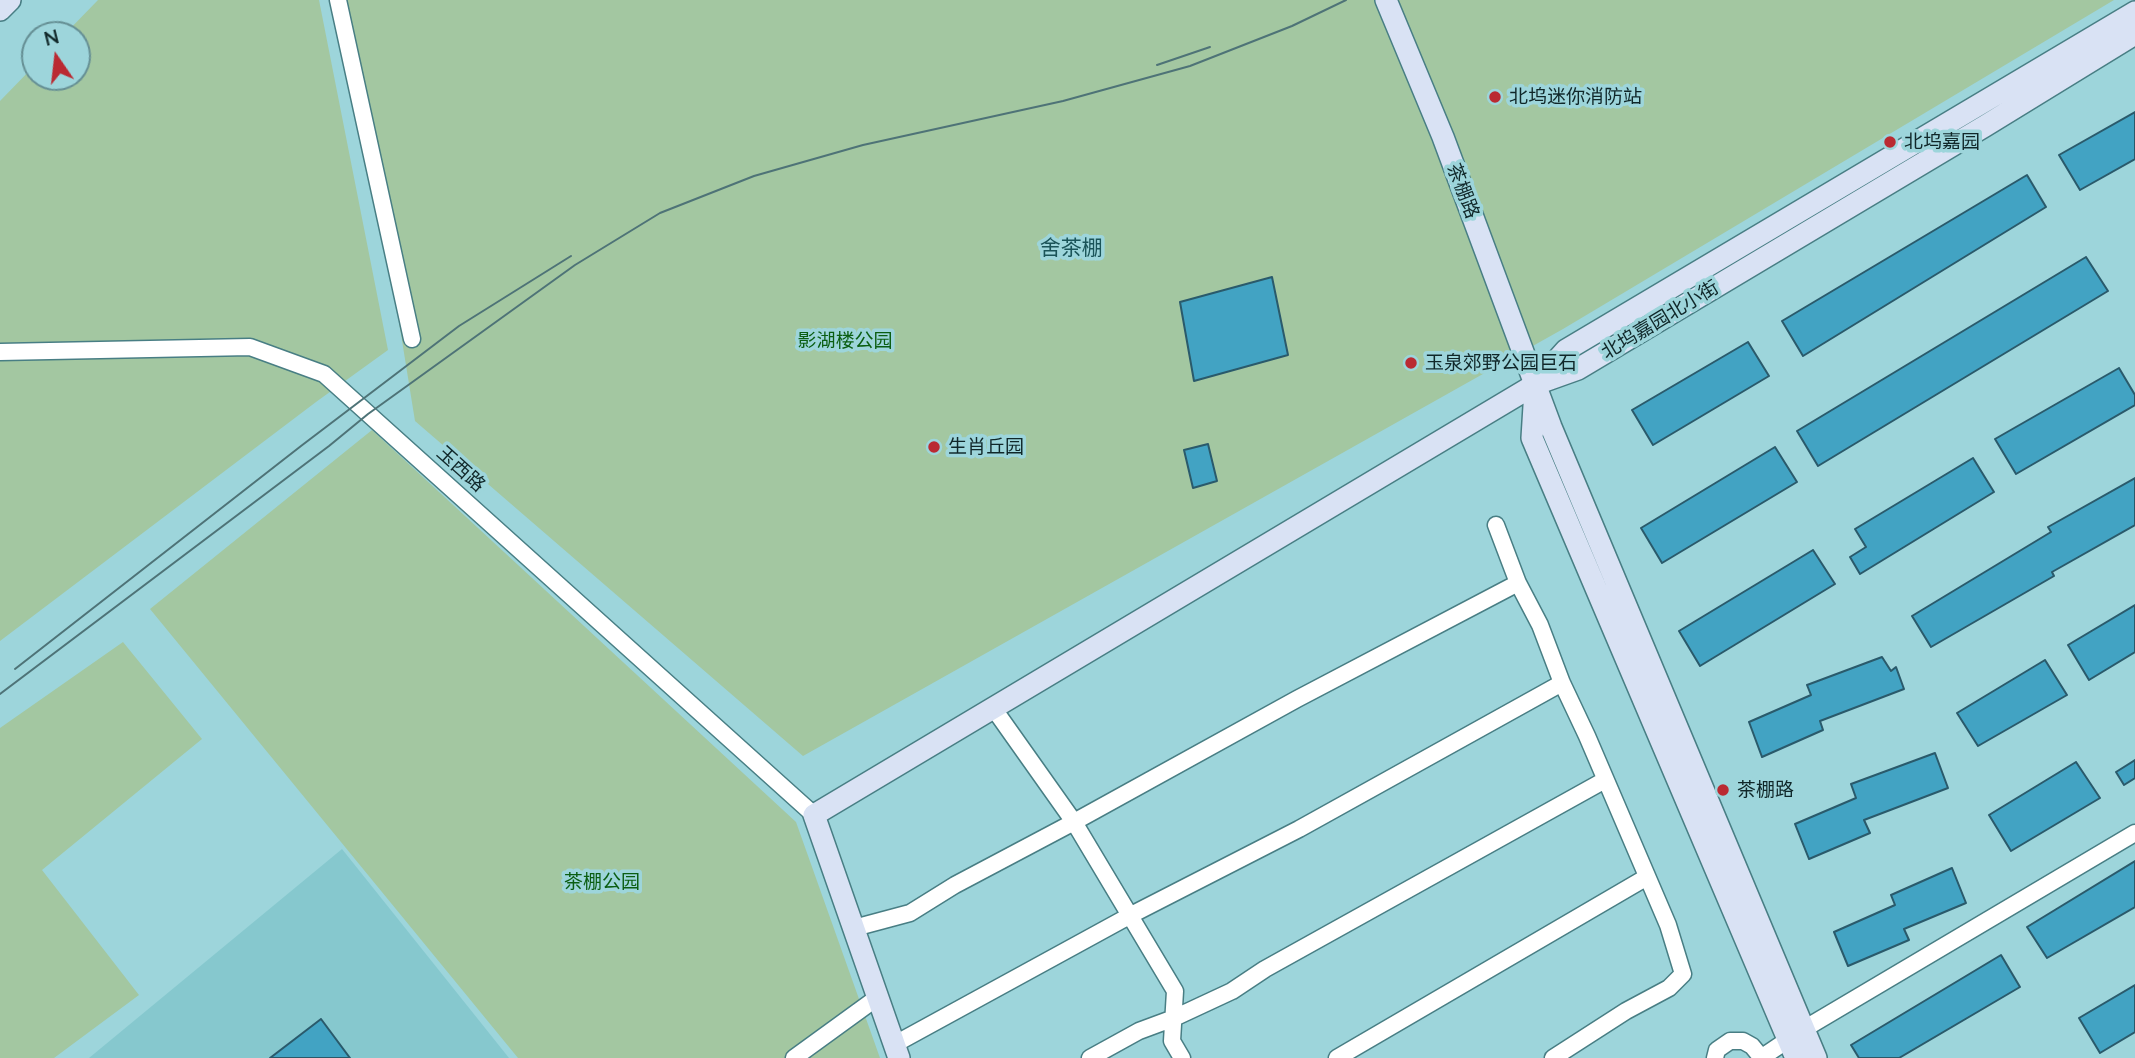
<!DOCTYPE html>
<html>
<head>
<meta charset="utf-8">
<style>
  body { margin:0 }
  #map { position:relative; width:2135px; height:1058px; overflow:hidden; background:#9dd5db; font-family:Lato,sans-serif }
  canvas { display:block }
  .north { position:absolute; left:21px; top:21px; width:70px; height:70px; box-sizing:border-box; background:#9dd5db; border:2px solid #658f94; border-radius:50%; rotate:346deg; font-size:19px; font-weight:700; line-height:28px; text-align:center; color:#102729 }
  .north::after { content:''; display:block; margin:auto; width:24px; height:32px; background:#ba2a32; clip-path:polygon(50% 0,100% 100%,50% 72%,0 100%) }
</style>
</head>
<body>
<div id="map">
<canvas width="2135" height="1058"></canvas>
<div class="north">N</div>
</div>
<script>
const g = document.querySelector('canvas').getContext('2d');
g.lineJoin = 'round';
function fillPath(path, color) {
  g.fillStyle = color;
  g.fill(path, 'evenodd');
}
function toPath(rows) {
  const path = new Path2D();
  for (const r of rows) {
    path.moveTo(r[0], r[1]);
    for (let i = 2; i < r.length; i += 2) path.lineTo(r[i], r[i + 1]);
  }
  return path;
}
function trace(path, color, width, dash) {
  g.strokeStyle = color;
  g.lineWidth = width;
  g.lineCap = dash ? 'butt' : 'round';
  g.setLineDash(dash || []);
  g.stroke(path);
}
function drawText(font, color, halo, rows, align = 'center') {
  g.font = font + ' Lato,"Noto Sans SC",sans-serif';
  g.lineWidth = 7;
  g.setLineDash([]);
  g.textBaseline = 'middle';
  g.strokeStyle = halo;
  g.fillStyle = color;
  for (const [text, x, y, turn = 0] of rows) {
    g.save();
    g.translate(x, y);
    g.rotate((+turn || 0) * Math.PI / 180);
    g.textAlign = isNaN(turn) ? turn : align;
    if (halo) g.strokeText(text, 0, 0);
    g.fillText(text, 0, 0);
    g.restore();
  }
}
const built = toPath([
  [342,849,509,1058,89,1058]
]);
const green = toPath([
  [98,0,319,0,388,350,316,402,0,641,0,101,35,65,35,77,77,77,77,35,64,35],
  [347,0,2114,0,1563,329,803,756,415,421],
  [372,430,796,822,880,1058,518,1058,150,609],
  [123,642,202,739,42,870,139,995,54,1058,0,1058,0,728]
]);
const building = toPath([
  [2135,112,2135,159,2080,190,2059,155,2135,112],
  [2027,175,2046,207,1803,356,1782,321,2027,175],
  [2086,257,2108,291,1818,466,1797,431,2086,257],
  [1272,277,1288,355,1194,381,1180,302,1272,277],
  [1748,342,1769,376,1653,445,1632,410,1748,342],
  [2119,368,2135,395,2135,405,2016,474,1995,439,2119,368],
  [1208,444,1217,481,1193,488,1184,450,1208,444],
  [1775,447,1797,482,1662,563,1641,528,1775,447],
  [1973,458,1994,492,1860,574,1850,557,1866,547,1855,529,1973,458],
  [2135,478,2135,525,2052,572,2054,576,1931,647,1912,616,2051,532,2048,527,2135,478],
  [1813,550,1835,584,1700,666,1679,631,1813,550],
  [2135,605,2135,652,2089,680,2068,645,2135,605],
  [1882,657,1891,671,1896,667,1904,689,1820,721,1823,730,1762,757,1749,722,1811,695,1807,685,1882,657],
  [2045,660,2067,695,1978,746,1957,713,2045,660],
  [1935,753,1948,788,1864,820,1870,833,1809,859,1795,824,1856,798,1851,784,1935,753],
  [2135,760,2135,778,2124,785,2116,772,2135,760],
  [2076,762,2100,798,2011,851,1989,815,2076,762],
  [2135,861,2135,907,2047,958,2027,927,2135,861],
  [1952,868,1966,903,1904,929,1909,940,1848,966,1834,932,1895,905,1891,895,1952,868],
  [2001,955,2020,987,1899,1058,1859,1058,1851,1045,2001,955],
  [2135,985,2135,1032,2100,1053,2079,1018,2135,985],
  [321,1019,350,1058,270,1058,321,1019]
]);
const street = toPath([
  [338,0,412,339],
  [0,352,250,347,324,374,814,815],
  [1496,525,1518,583,1540,625,1562,683,1587,736,1668,925,1683,974,1669,988,1626,1011,1553,1058],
  [994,709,1074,822,1175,991,1172,1041,1182,1058],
  [854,928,910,913,955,885,1074,822,1297,699,1518,583],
  [895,1044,1131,915,1299,829,1562,683],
  [794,1058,878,997],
  [1090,1058,1139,1031,1174,1018,1232,991,1265,969,1605,780],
  [1337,1058,1647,877],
  [1715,1058,1717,1050,1730,1041,1743,1041,1752,1046,1761,1057],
  [1761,1058,1804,1029,2135,833]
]);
const secondary = toPath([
  [1386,0,1443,137,1551,427,1816,1058],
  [0,10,10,0],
  [1539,380,1566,350,2135,12],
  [1535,390,1532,438,1796,1058],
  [899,1058,814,815,1536,384,1578,369,1985,126,2135,34]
]);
const tram = toPath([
  [1157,65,1210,47],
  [15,669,301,446,459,326,571,256],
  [0,694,329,446,368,414,575,265,660,213,754,176,863,145,1063,101,1190,66,1292,26,1346,0]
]);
const markers = [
  [1495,97,7,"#ba2a32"],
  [1890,142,7,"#ba2a32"],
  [1411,363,7,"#ba2a32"],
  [934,447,7,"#ba2a32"],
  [1723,790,7,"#ba2a32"]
];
const poiNames = [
  ["北坞迷你消防站",1509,97],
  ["北坞嘉园",1904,142],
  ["玉泉郊野公园巨石",1425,363],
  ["生肖丘园",948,447],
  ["茶棚路",1737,790]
];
const streetNames = [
  ["茶棚路",1463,191,69],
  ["北坞嘉园北小街",1660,320,-31],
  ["玉西路",461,469,42]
];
const parkNames = [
  ["影湖楼公园",845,341],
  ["茶棚公园",602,882]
];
const neighbourhoodNames = [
  ["舍茶棚",1071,248]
];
fillPath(built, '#86c8ce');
fillPath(green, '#a3c7a1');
fillPath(building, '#42a3c3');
trace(building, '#2a5a6b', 2);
trace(street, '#487e84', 19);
trace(secondary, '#487e84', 24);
trace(street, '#fff', 16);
trace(secondary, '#d9e2f4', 21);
trace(tram, '#4e7377', 2);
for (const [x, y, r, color] of markers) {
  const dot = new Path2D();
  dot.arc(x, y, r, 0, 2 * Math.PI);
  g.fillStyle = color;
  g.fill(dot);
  trace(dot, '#9dd5db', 2.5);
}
drawText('19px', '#102729', '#9dd5db', poiNames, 'left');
drawText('19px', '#102729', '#9dd5db', streetNames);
drawText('19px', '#0b5e12', '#9dd5db', parkNames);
drawText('21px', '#1b5459', '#9dd5db', neighbourhoodNames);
</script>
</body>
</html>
